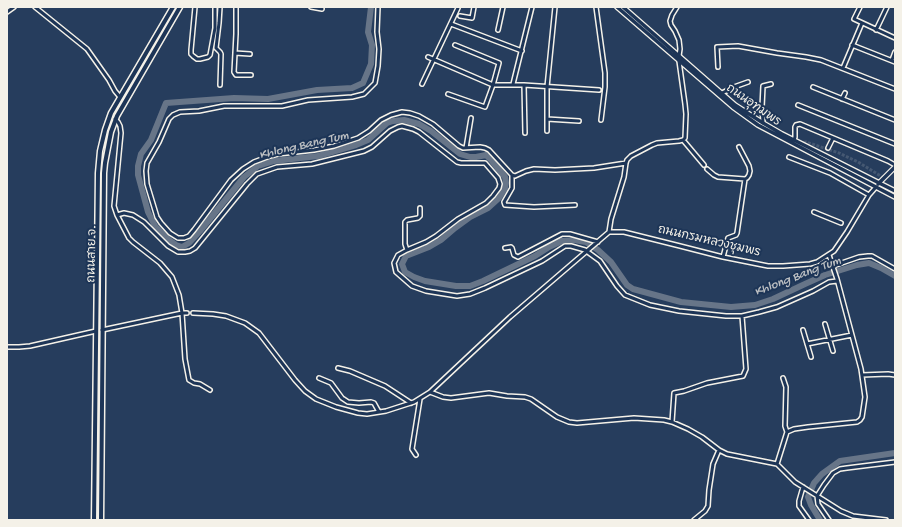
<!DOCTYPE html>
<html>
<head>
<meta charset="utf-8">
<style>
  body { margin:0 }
  #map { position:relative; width:902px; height:527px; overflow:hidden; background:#263d5d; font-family:"Gochi Hand",sans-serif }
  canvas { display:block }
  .frame { position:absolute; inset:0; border:8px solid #f4f1e8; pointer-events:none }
</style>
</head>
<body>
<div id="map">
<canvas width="902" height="527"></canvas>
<div class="frame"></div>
</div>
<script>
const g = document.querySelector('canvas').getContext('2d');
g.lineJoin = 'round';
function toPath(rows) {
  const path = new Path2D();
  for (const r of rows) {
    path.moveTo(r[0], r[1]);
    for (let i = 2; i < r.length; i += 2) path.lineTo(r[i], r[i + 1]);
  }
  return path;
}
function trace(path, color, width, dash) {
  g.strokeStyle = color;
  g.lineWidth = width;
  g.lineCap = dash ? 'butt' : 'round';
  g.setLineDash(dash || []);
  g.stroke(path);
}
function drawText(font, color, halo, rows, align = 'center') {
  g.font = font + ' "Gochi Hand","Playpen Sans Thai",sans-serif';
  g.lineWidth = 4;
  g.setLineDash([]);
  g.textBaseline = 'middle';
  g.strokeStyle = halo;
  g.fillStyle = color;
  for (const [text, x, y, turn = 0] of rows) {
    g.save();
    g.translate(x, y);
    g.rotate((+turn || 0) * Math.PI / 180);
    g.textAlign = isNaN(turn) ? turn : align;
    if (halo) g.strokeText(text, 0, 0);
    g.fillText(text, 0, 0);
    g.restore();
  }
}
const river = toPath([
  [371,7,368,32,372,45,371,64,363,83,352,88,317,90,268,99,234,98,166,103,151,140,141,154,138,166,138,175,148,212,155,226,169,240,176,245,182,247,189,243,200,231,244,177,258,166,274,161,318,156,356,145,368,140,387,123,393,121,404,120,419,124,431,131,460,154,470,157,476,157,486,155,492,161,505,177,506,183,505,188,499,198,488,208,470,217,455,228,441,240,429,247,406,256,402,264,405,272,414,277,425,281,456,286,470,286,483,281,535,256,549,247,562,241,574,240,586,242,598,250,611,262,627,285,633,289,681,302,731,307,755,305,773,299,805,284,825,275,857,265,869,263,881,268,895,276],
  [820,520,811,505,808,497,814,483,822,474,840,461,895,453]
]);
const minorTunnel = toPath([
  [799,143,806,142,839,153,858,162,884,178]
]);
const minor = toPath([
  [35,7,87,49,109,80,115,91,120,97],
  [195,7,191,50,191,54,193,56,197,59,200,59,208,57,210,55,215,28,215,7],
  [236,7,236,34,234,72,236,75,251,75],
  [311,7,322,9],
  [378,7,377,32,379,49,378,66,375,83,364,94,352,97,308,100,282,106,224,106,199,111,180,112,173,115,169,119,159,142,147,163,146,171,147,184,157,217,161,223,170,233,178,238,184,238,189,236,194,230,231,180,243,169,254,162,270,156,278,154,314,150,334,146,358,138,369,131,381,120,391,115,402,112,410,113,419,116,433,124,459,146,463,148,480,147,485,148,489,150,512,175,515,176,526,171,534,169,555,170,594,168,626,163],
  [596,7,605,73,605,87,601,120],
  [677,7,672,15,670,21,671,25,675,31,679,40,680,49,679,56],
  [860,7,854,19,895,38],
  [7,12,14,7],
  [460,16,472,18,474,7],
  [451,24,522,51],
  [498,30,503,7],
  [876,30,887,7],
  [852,45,895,62],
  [235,53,250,54],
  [428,57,493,85,524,85,599,90],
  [892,60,895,52],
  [718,67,717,47,738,46,777,53,806,57,821,60,895,89],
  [843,68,862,23],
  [422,84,458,8],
  [513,84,532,7],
  [220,85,221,54,220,52,216,48,219,23,220,7],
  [524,85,525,133],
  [813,87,895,120],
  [722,93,734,87,748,82],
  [448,94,485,107,493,85,499,63,455,45],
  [842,99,845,93],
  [798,105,895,144],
  [115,119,118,122,120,126,121,133,114,206,117,215,129,238,133,242,160,263,172,277,179,295,182,313,185,359,189,380,194,383,200,384,210,390],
  [547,119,579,121],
  [763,123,762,107,763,86,771,84],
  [547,131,547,87,555,7],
  [683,140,704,165],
  [794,140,795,137,795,127,796,125,800,124,888,161,895,165],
  [466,148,471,118],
  [828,148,833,138],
  [789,157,830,173,869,195],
  [707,169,714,175,718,177,745,179,747,178,749,175,750,171,749,166,739,147],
  [512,175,512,188,504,202,505,205,534,207,575,205],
  [814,212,841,223],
  [117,215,124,213,133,215,144,222,168,246,178,252,185,252,190,251,195,248,247,184,257,174,277,167,312,164,364,151,372,147,390,131,398,127,402,126,413,129,419,132,457,162,461,163,485,163,498,178,500,184,499,188,493,196,486,203,458,219,436,236,426,242,407,250,398,255,394,263,396,272,412,286,426,291,457,296,470,294,485,288,542,261,565,246,571,246,585,250,600,261,617,286,625,295,650,305,679,311,726,316,742,316,759,312,777,307,813,291,829,282,837,281],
  [609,232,611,219,624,177,626,163,627,160,631,156,652,145,657,143,679,141,683,140,685,138,686,114,685,104,679,61],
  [505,248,511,247,512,248,514,255,518,257,562,234,570,234,598,242],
  [407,250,405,244,405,222,407,220,418,218,420,216,420,208],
  [723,257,728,238,736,235,737,233,745,179],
  [833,266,859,257,868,256,872,256,895,269],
  [193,313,213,314,226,316,245,323,259,333,295,380,305,391,316,399,336,407,358,413,367,414,386,411,414,402,430,392,510,317,609,232,624,232,680,246,723,257,768,266,783,266,810,264,817,262,834,251,847,232,869,195,876,187],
  [825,324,833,351],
  [102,330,182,313,187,313],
  [803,330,811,357],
  [807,344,852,335],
  [7,347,19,347,30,346,96,331],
  [338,368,350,371,385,386,411,403],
  [862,375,888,374,895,375],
  [319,378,331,383,342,398,348,402,359,403,371,402,374,403,379,412],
  [430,392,443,397,451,398,489,393,507,396,525,397,531,399,557,417,569,422,577,423,634,418,664,420,672,422,688,429,702,437,719,450,727,454,777,464,795,482,841,511,853,516,886,520],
  [672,422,674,393,684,391,707,383,743,376,746,369,742,316],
  [787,432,794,429,808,427,857,422,860,420,862,417,865,397,861,369,837,279,829,255],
  [416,455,412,449,420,399],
  [777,464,787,432,785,426,786,387,783,378],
  [803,487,799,501,799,506,809,520],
  [694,520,705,511,708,506,709,490,713,464,719,450],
  [829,520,818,504,817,496,824,485,833,473,840,469,847,468,895,462]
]);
const tertiary = toPath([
  [617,7,733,107,758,125,895,197],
  [623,7,735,105,763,123,782,134,895,191],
  [878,184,895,167]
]);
const secondary = toPath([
  [94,520,98,173,100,151,105,130,111,113,173,7],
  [101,520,104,173,105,163,111,132,117,116,180,7]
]);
const streetNames = [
  ["ถนนอุทุมพร",753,106,35],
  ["ถนนกรมหลวงชุมพร",709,242,13],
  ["ถนนสาย จ.",93,254,-89]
];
const waterNames = [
  ["Khlong Bang Tum",304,146,-13],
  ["Khlong Bang Tum",798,277,-21]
];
trace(river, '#677588', 6);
trace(minorTunnel, '#455872', 3, [3, 1.5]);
trace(minor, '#f4f1e8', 6);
trace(tertiary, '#f4f1e8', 6);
trace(secondary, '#f4f1e8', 7);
trace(minor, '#1d3557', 3);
trace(tertiary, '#1d3557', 3.5);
trace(secondary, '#1d3557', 4);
drawText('12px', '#f4f1e8', '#1d3557', streetNames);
drawText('italic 13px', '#bcbfc2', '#1d3557', waterNames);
</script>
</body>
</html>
